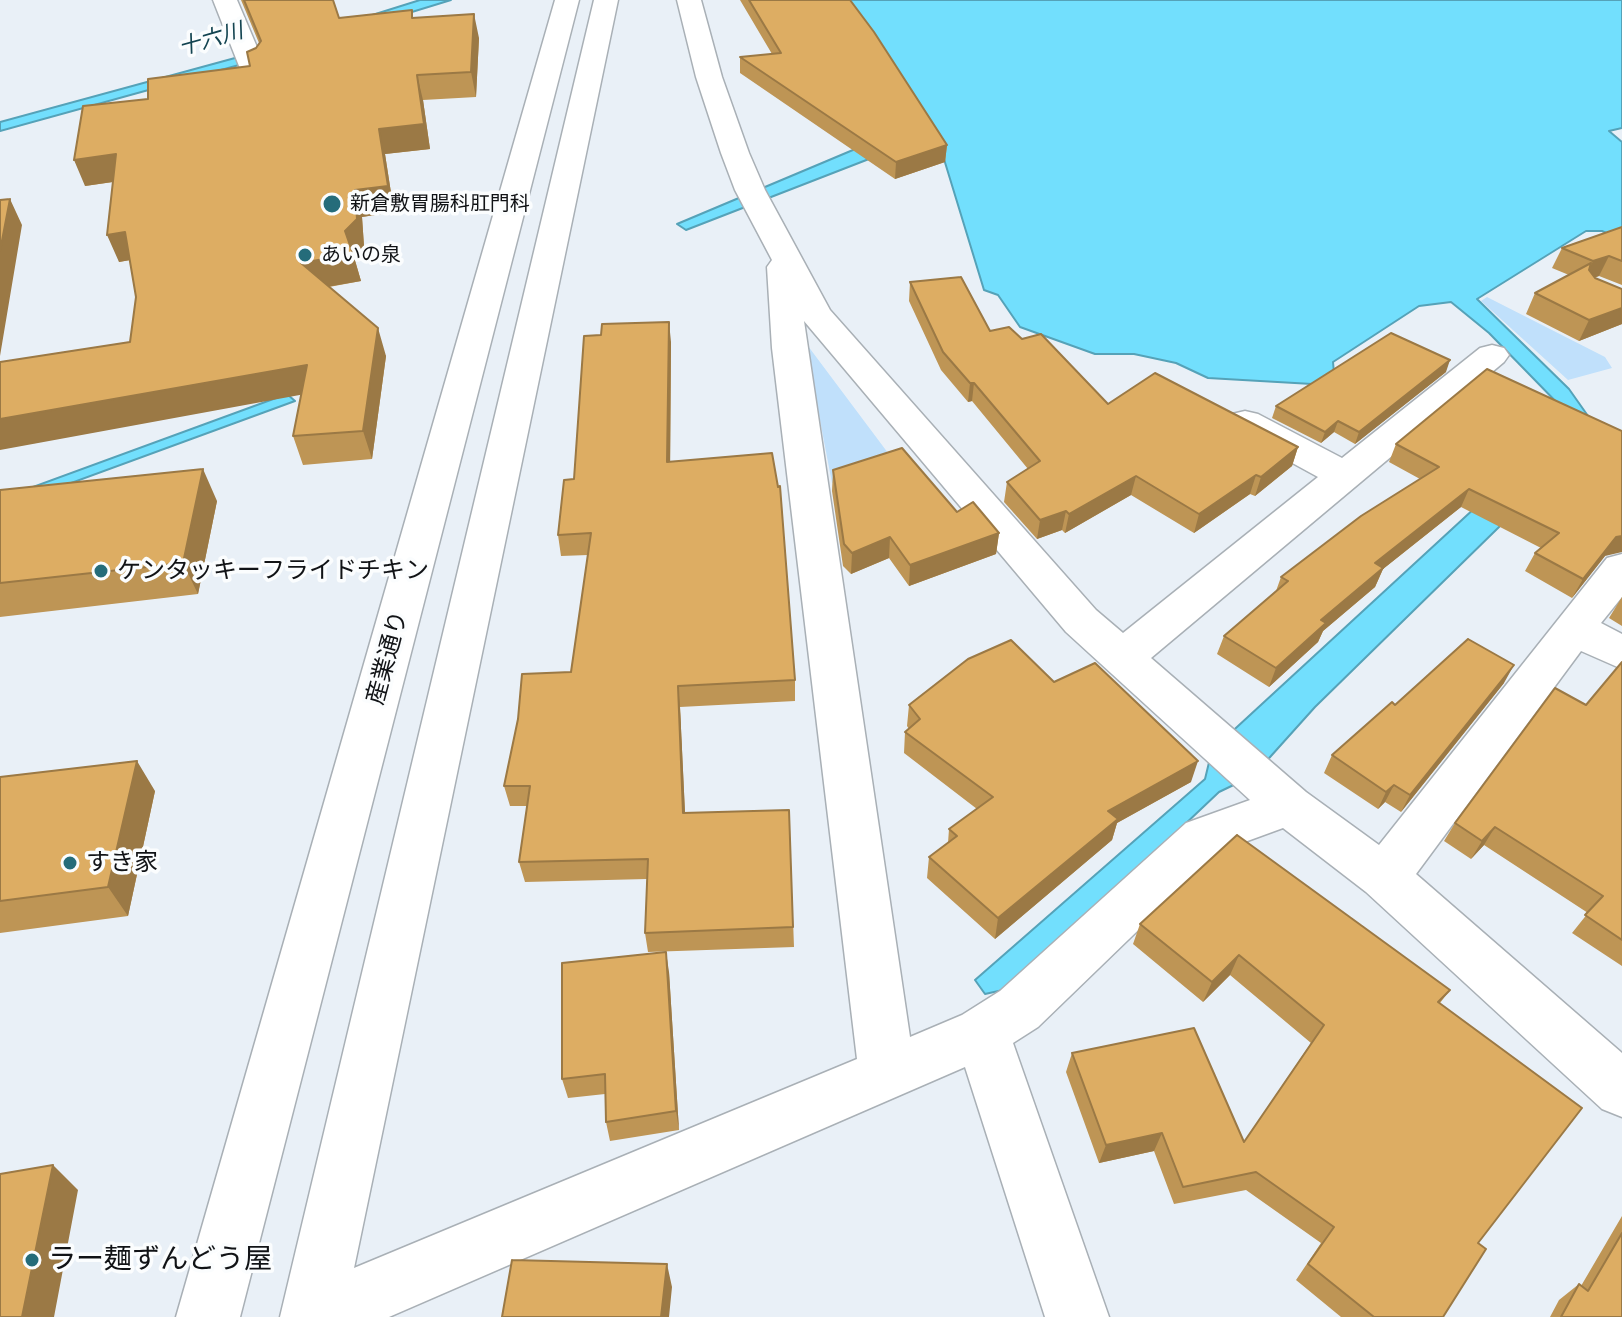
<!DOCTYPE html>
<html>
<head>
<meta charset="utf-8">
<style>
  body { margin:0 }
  canvas { display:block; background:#e9f0f7 }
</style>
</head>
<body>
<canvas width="1622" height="1317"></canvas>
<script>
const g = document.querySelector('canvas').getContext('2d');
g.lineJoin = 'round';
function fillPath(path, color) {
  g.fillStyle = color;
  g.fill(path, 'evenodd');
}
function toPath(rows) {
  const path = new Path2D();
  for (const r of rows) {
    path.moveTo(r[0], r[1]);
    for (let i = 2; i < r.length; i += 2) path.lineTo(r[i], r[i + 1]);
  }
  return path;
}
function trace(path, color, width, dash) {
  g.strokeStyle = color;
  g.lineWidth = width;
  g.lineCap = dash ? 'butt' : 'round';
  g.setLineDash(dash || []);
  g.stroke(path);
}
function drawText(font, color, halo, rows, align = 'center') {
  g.font = font + ' "Fira Sans","Noto Sans JP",sans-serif';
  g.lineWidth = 7;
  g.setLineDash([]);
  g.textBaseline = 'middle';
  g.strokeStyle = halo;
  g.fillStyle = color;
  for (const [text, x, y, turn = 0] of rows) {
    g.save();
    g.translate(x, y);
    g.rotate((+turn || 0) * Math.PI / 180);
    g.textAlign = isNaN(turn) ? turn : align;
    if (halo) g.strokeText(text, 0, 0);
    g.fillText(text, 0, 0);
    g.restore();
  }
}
const green = toPath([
  [1487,297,1605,357,1612,368,1568,380,1481,301],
  [805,342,894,461,832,483]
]);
const water = toPath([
  [420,0,451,0,239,65,0,131,0,122,235,58,420,0],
  [844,0,1622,0,1622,128,1609,131,1622,142,1622,240,1602,231,1586,231,1477,299,1569,389,1593,423,1589,439,1315,707,1262,766,1244,780,1219,792,1012,988,985,994,975,980,1205,779,1212,750,1565,425,1567,413,1489,333,1451,302,1419,306,1333,362,1334,373,1312,384,1208,378,1176,363,1134,354,1095,354,1020,327,998,295,984,290,936,133,686,230,677,224,929,118,844,0],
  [287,394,295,401,0,509,0,499,287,394]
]);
const minor = toPath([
  [213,0,237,0,265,66,261,71,252,74,243,71,239,66,213,0],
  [555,0,579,0,240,1317,176,1317,555,0],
  [594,0,618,0,354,1268,857,1059,772,348,767,267,772,260,735,190,721,153,696,77,677,0,701,0,722,77,749,153,765,190,830,310,1096,610,1123,633,1318,477,1232,430,1227,422,1232,414,1245,411,1258,414,1342,458,1480,348,1492,345,1504,348,1509,355,1504,362,1151,658,1306,792,1379,845,1607,558,1622,554,1622,597,1601,623,1622,634,1622,669,1581,651,1416,874,1622,1053,1622,1117,1602,1109,1366,892,1283,828,1220,851,1038,1027,1013,1043,1109,1317,1045,1317,965,1067,389,1317,280,1317,594,0],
  [804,321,1066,632,1250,800,1186,823,1000,991,962,1015,910,1037,804,321]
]);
const wall = toPath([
  [241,0,333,0,339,18,413,18,479,38,476,97,423,100,430,149,385,154,394,212,362,217,364,246,354,257,361,281,329,287,386,356,372,459,303,465,293,436,301,395,130,342,136,297,130,260,119,262,113,182,85,186,148,99,250,66,259,43],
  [740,0,850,0,947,145,945,162,895,179,740,73,740,57,772,54],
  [1622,227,1622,285,1599,276,1594,278,1622,289,1622,324,1579,341,1526,314,1535,293,1569,275,1552,268,1562,248],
  [910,282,990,331,1022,339,1108,404,1298,447,1292,466,1255,496,1250,494,1194,533,1131,495,1065,533,1062,530,1037,539,1004,502,1007,482,1028,469,972,401,968,402,941,370,909,301],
  [601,335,671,342,670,462,795,680,795,701,680,707,685,813,789,810,794,947,648,952,645,933,647,879,525,882,519,862,527,806,510,806,504,786,571,672,588,555,561,556,558,535,574,479],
  [1446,372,1355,444,1334,432,1321,443,1272,418,1276,406],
  [1396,444,1605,556,1572,598,1525,571,1535,553,1541,548,1461,507,1383,569,1375,587,1323,631,1318,642,1269,687,1217,654,1224,636,1276,591,1281,577,1420,479,1389,462],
  [833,470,957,512,999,533,996,554,909,586,889,558,851,574,843,566,832,491],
  [0,490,217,501,198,594,0,617],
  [1622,597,1622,626,1609,618],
  [1622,662,1622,966,1572,933,1588,913,1484,845,1471,859,1444,841,1455,823,1586,705],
  [1054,682,1191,782,1117,823,1112,840,995,939,927,878,929,857,948,843,949,829,977,809,904,753,905,732,909,729,907,726,909,705],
  [1504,683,1401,812,1385,802,1378,809,1324,773,1332,755,1395,705],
  [0,777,155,791,128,916,0,933],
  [1140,924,1450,990,1440,1003,1478,1243,1443,1317,1341,1317,1296,1280,1321,1243,1246,1190,1174,1204,1154,1151,1099,1163,1066,1072,1072,1053,1244,1142,1311,1043,1230,975,1203,1002,1133,944],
  [669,972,679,1130,610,1141,606,1122,605,1094,568,1098,562,1079],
  [1622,1216,1622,1317,1550,1317,1559,1300,1579,1284,1581,1286]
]);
const shadedWall = toPath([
  [474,14,479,38,476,97,471,72],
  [417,75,423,100,430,149,385,154,394,212,362,217,364,246,354,257,361,281,309,290,301,263,345,231,355,190,379,129],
  [947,145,945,162,895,179,896,162],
  [116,154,126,180,85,186,74,160],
  [10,199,22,225,0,356,0,251],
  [125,232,136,259,119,262,107,235],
  [1609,256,1599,276,1583,281,1593,261],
  [1622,308,1622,324,1579,341,1589,320],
  [669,322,671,342,670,483,667,462],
  [378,328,386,356,372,459,363,431],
  [1450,360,1446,372,1355,444,1359,432],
  [307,365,316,392,0,450,0,419],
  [970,383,974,383,972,401,968,402],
  [1338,421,1334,432,1321,443,1325,432],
  [1298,447,1292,466,1255,496,1261,477],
  [203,469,217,501,198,594,183,563],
  [1256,475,1250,494,1194,533,1199,514],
  [1136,476,1131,495,1065,533,1069,514],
  [1469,489,1461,507,1383,569,1375,587,1323,631,1318,642,1269,687,1276,668,1375,563],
  [1066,511,1062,530,1037,539,1040,520],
  [999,533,996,554,909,586,910,565],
  [1622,536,1622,552,1605,556,1572,598,1583,579,1616,537],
  [890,537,889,558,851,574,852,553],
  [1514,665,1504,683,1401,812,1410,795],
  [678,686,680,707,686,834,683,813],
  [137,761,155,791,128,916,108,887],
  [1198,761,1191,782,1117,823,1112,840,995,939,998,918,1108,811],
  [1394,785,1385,802,1378,809,1386,792],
  [1495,827,1484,845,1471,859,1482,841],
  [666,952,669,972,679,1130,676,1111],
  [1239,955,1230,975,1203,1002,1212,982],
  [1162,1133,1154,1151,1099,1163,1106,1145],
  [53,1165,78,1190,54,1317,22,1317],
  [667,1264,672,1287,669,1317,661,1317]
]);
const building = toPath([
  [244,0,333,0,339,18,412,10,412,18,474,14,471,72,417,75,424,124,379,129,388,186,355,190,357,219,345,231,353,254,301,263,378,328,363,431,293,436,307,365,0,419,0,362,130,342,136,297,125,232,107,235,116,154,74,160,83,106,148,99,148,79,250,66,247,52,256,48,261,41,244,0],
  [749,0,850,0,874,32,947,145,896,162,740,57,781,53,749,0],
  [10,199,0,251,0,200,10,199],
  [1622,227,1622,261,1609,256,1593,261,1562,248,1622,227],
  [1591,263,1589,270,1595,278,1622,289,1622,308,1589,320,1535,293,1591,263],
  [961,277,990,331,1009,327,1022,339,1041,334,1108,404,1155,373,1298,447,1261,477,1256,475,1199,514,1136,476,1069,514,1066,511,1040,520,1007,482,1040,461,974,383,970,383,943,352,910,282,961,277],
  [669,322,667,462,772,453,778,487,780,486,795,680,678,686,683,813,789,810,793,927,645,933,648,859,519,862,530,786,504,786,518,719,522,674,571,672,591,533,558,535,564,480,574,479,584,336,601,335,602,324,669,322],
  [1391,333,1450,360,1359,432,1338,421,1325,432,1276,406,1391,333],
  [1487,369,1622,431,1622,536,1616,537,1583,579,1535,553,1559,533,1469,489,1375,563,1383,568,1321,620,1326,623,1276,668,1224,636,1288,581,1281,577,1361,516,1439,467,1396,444,1487,369],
  [902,448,957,512,973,502,999,533,910,565,890,537,852,553,844,544,833,470,902,448],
  [203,469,183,563,0,583,0,490,203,469],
  [1468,639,1514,665,1410,795,1394,785,1386,792,1332,755,1392,702,1395,705,1468,639],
  [1011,640,1054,682,1095,663,1198,761,1108,811,1118,819,998,918,929,857,957,836,949,829,993,797,905,732,920,719,909,705,968,659,1011,640],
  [1622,662,1622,940,1585,915,1603,896,1495,827,1482,841,1455,823,1555,688,1586,705,1622,662],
  [137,761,108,887,0,901,0,777,137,761],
  [1237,835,1450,990,1438,1002,1582,1108,1478,1243,1486,1249,1443,1317,1374,1317,1308,1264,1334,1227,1256,1172,1183,1187,1162,1133,1106,1145,1072,1053,1194,1028,1244,1142,1324,1025,1239,955,1212,982,1140,924,1237,835],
  [666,952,676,1111,606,1122,605,1074,562,1079,562,963,666,952],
  [53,1165,22,1317,0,1317,0,1174,53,1165],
  [1622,1233,1622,1317,1561,1317,1579,1284,1588,1291,1622,1233],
  [512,1260,667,1264,661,1317,502,1317,512,1260]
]);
const markers = [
  [332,204,10,"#256c7a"],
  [305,255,8,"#256c7a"],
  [101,571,8,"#256c7a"],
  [70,863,8,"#256c7a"],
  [32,1260,8,"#256c7a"]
];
const farPoinames = [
  ["新倉敷胃腸科肛門科",350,204],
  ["あいの泉",321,255]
];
const farWaternames = [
  ["十六川",211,40,-16]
];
const poiNames = [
  ["ケンタッキーフライドチキン",117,571],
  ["すき家",86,863]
];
const streetNames = [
  ["産業通り",388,658,-75]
];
const nearPoinames = [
  ["ラー麺ずんどう屋",48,1260]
];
fillPath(green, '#c0e0fb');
fillPath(water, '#72dffd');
trace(water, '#55a2b8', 2);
trace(minor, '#a9b0b6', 3);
fillPath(minor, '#fff');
fillPath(wall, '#be9555');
fillPath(shadedWall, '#9b7945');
fillPath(building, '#ddad63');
trace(building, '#9b7945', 2);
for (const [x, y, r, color] of markers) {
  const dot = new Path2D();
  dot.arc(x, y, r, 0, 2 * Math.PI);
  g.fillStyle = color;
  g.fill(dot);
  trace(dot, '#fbfdfe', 3);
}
drawText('20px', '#111316', '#fbfdfe', farPoinames, 'left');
drawText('italic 22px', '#134451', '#fbfdfe', farWaternames);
drawText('24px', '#111316', '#fbfdfe', poiNames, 'left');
drawText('24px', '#111316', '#fbfdfe', streetNames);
drawText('28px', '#111316', '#fbfdfe', nearPoinames, 'left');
</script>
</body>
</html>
